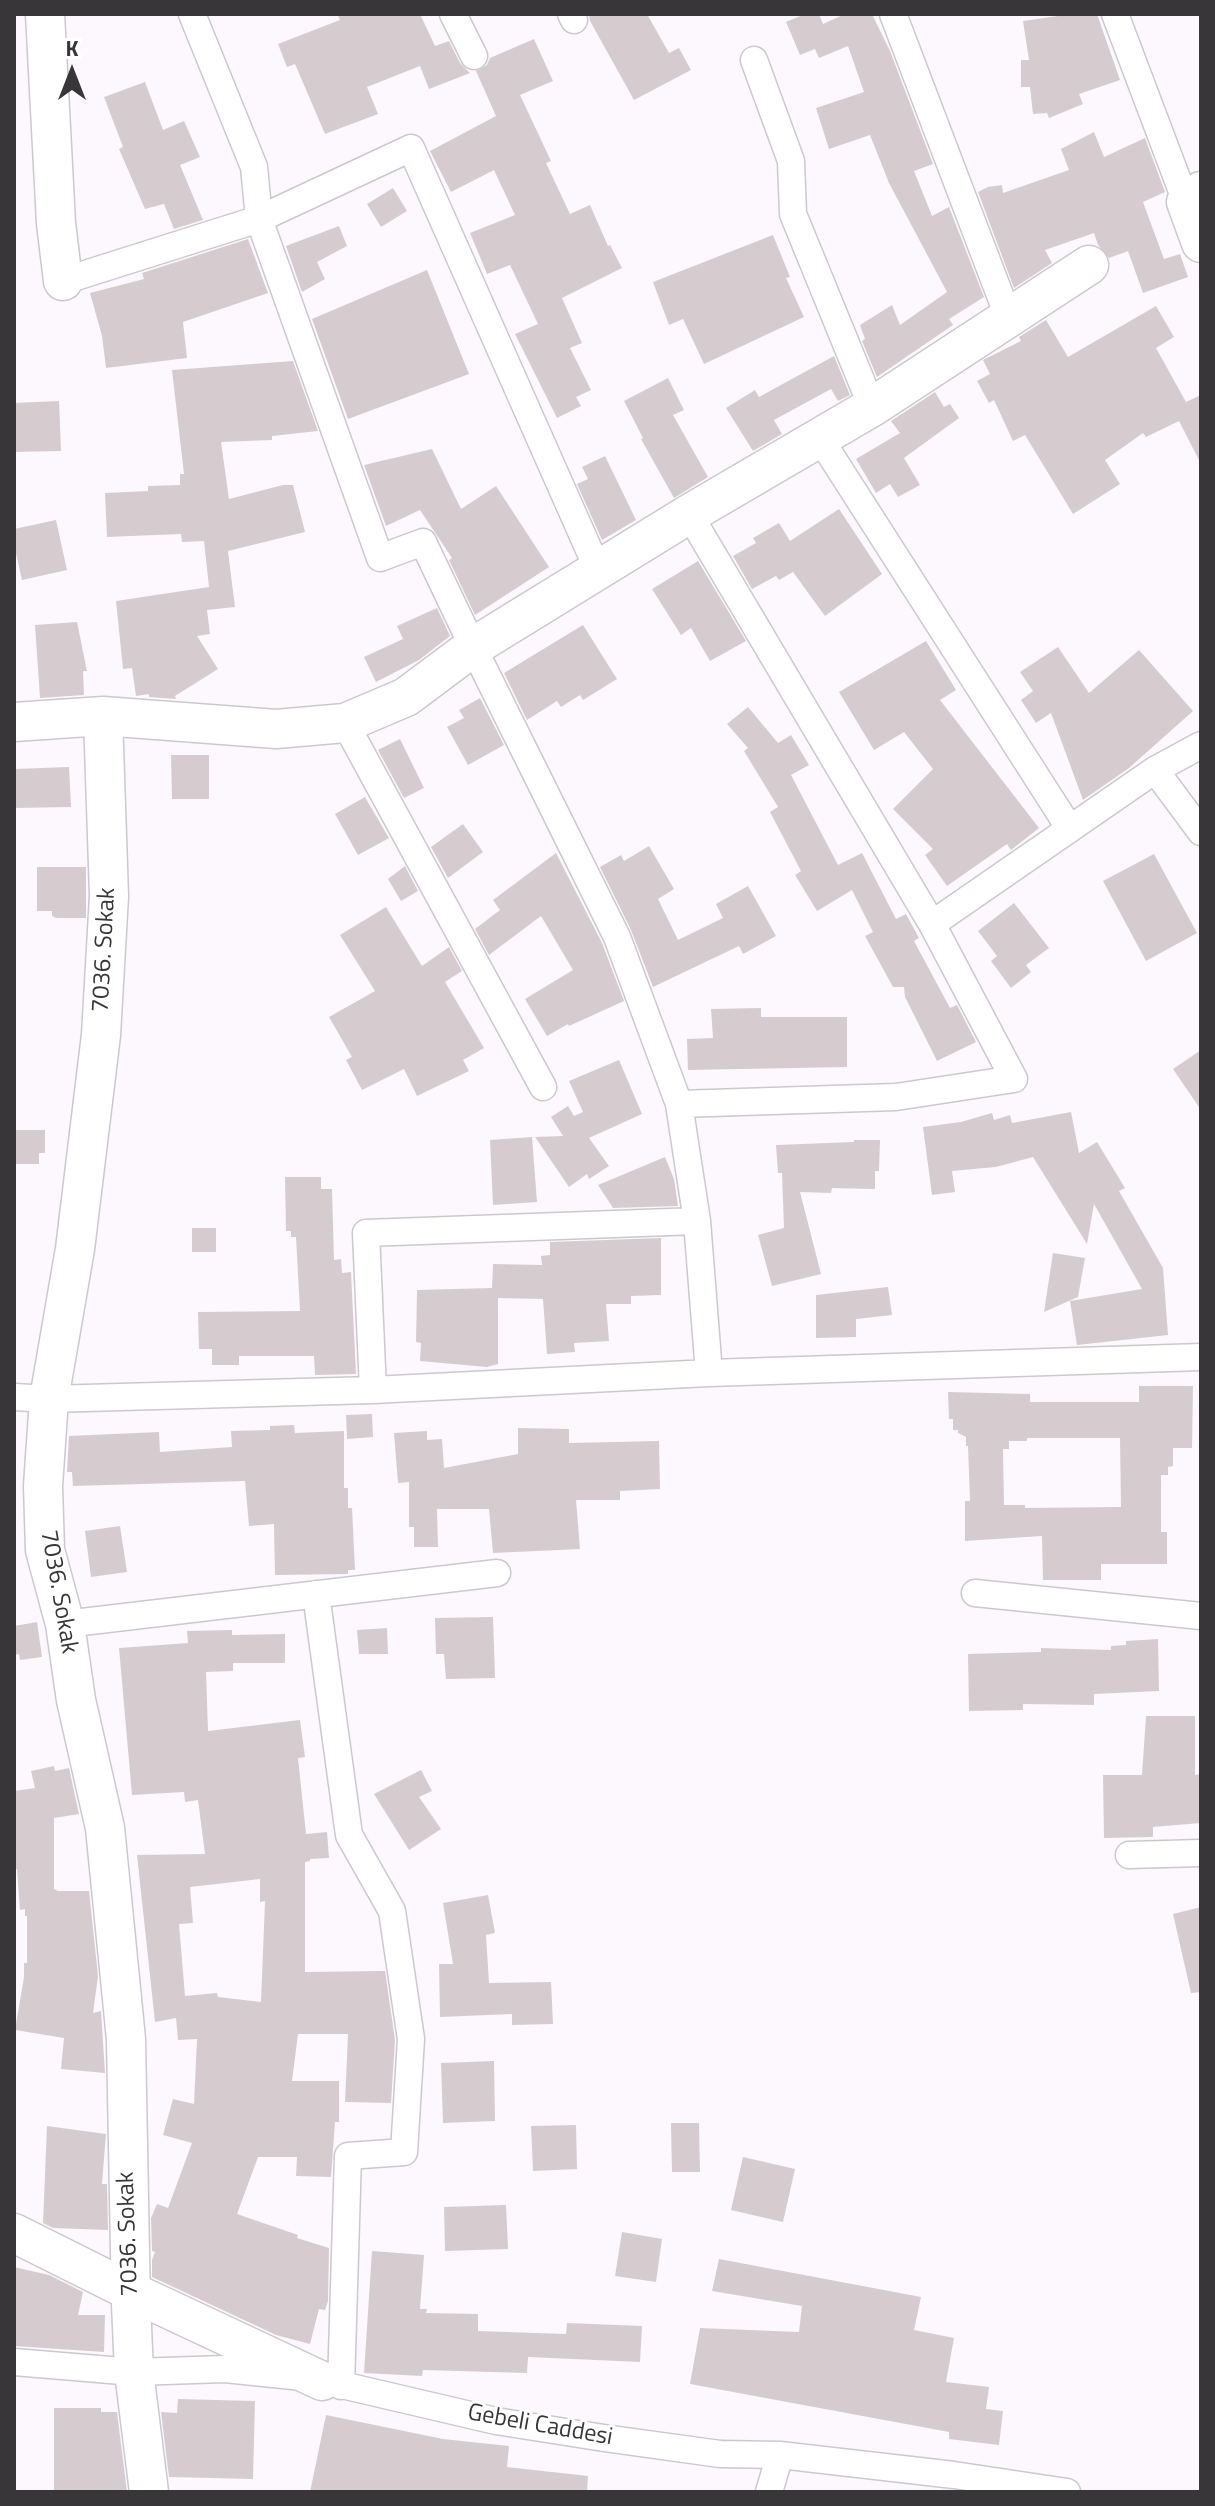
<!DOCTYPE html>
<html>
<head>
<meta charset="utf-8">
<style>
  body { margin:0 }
  #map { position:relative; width:1215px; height:2506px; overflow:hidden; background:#fcf8fe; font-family:"Titillium Web",sans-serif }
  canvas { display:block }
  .frame { position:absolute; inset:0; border:16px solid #383639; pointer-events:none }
  .north { position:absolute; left:32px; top:32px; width:80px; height:80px; -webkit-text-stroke:6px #fff; paint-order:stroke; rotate:0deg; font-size:22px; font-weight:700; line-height:32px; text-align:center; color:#383639 }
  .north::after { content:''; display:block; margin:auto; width:28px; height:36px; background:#383639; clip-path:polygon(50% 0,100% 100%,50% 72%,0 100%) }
</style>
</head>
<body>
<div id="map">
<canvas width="1215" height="2506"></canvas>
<div class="frame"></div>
<div class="north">K</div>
</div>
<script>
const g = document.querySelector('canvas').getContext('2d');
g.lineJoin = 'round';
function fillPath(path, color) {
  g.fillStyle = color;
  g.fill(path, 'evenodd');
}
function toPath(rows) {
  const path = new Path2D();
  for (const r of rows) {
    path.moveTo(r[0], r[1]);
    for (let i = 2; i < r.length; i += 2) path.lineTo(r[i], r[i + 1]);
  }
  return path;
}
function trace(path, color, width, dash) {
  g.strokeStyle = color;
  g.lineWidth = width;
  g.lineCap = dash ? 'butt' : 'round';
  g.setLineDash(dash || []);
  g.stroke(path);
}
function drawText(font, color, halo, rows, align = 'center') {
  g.font = font + ' "Titillium Web",sans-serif';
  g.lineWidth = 6;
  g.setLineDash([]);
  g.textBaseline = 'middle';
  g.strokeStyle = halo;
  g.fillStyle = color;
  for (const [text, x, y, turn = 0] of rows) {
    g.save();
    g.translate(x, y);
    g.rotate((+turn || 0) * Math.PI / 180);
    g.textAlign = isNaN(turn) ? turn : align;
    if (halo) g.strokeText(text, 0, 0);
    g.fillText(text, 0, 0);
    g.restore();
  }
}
const building = toPath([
  [337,14,420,14,435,46,449,41,460,63,470,73,429,89,420,66,367,87,378,114,325,134,295,64,287,67,278,44,340,20],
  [589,14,647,14,669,53,679,48,691,70,634,100,590,21],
  [805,14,819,14,823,24,845,14,872,14,890,51,933,164,914,171,932,216,949,207,984,297,949,319,953,325,877,377,862,341,865,339,860,325,892,305,900,325,947,292,889,183,870,135,829,149,816,108,864,92,848,46,819,58,815,49,800,55,786,22],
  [1057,14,1097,14,1120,80,1079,94,1083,104,1049,118,1047,113,1033,114,1030,87,1021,87,1021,60,1029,60,1023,21,1058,16],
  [534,39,553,81,520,95,551,161,546,163,570,214,590,205,608,246,610,245,622,268,562,298,582,343,570,348,591,390,576,397,581,406,557,418,515,334,538,324,510,265,487,274,470,233,515,215,494,170,451,192,430,151,496,116,476,71,487,65,490,58],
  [145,82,163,130,184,121,200,157,180,165,203,220,174,229,164,204,145,209,119,149,123,147,104,97],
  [1094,132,1104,157,1145,138,1165,192,1143,202,1164,259,1180,254,1188,277,1143,293,1128,251,1109,258,1098,245,1094,233,1045,250,1052,263,1014,288,978,192,988,187,1002,185,1003,193,1069,170,1061,149],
  [393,188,407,211,381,227,367,204],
  [339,226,347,246,317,262,325,279,302,292,286,246],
  [773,235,790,277,786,278,804,317,704,364,683,319,669,325,653,282],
  [248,239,268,293,183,322,187,358,106,368,102,336,90,293,144,279,142,273],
  [427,270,469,374,348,419,312,319],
  [1156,306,1174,337,1156,348,1186,402,1201,395,1201,464,1179,421,1146,437,1143,433,1105,460,1120,484,1073,514,1025,435,1013,441,994,400,989,403,977,381,990,374,983,360,1021,341,1019,337,1046,320,1068,357],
  [834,356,850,395,838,401,831,389,774,420,782,434,753,451,726,408,755,390,759,397],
  [293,361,318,431,272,436,272,440,221,442,229,499,283,485,293,485,305,532,228,551,235,607,207,610,210,634,197,636,218,669,175,696,176,699,149,697,149,694,136,696,132,668,123,669,116,601,209,587,204,541,182,542,181,534,107,537,105,493,148,491,148,486,180,485,180,474,184,474,172,370],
  [668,378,684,410,673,415,708,477,674,498,641,439,643,438,624,401],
  [935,392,944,407,950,404,959,418,904,458,920,485,898,497,890,484,876,493,856,459,900,433,891,421],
  [59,401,61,451,14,452,14,403],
  [432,449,461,509,496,486,549,567,475,615,449,560,452,558,420,510,386,526,364,465],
  [605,456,636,520,602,540,577,484,588,479,582,467],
  [839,509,882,574,825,616,793,572,779,580,776,576,752,589,733,556,756,543,753,538,779,523,790,541],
  [56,520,67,570,22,580,14,544,14,529],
  [698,561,746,641,710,661,691,628,681,635,652,589],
  [437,608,450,636,419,660,376,682,364,657,403,639,397,626],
  [77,622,87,671,83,671,84,695,40,698,35,625],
  [583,625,617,679,583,700,580,695,561,707,557,701,527,720,504,673],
  [926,641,956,690,940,700,1039,828,1011,850,1007,844,947,886,925,855,933,849,893,809,933,769,904,732,874,750,839,692],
  [1058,647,1089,693,1139,650,1193,711,1129,768,1083,800,1051,713,1036,723,1021,700,1033,691,1020,672],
  [480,698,504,745,468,765,447,727,464,718,459,710],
  [748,707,778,743,791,735,809,765,791,775,838,865,862,853,896,919,906,914,919,938,914,941,950,1008,957,1005,976,1042,937,1061,905,997,904,987,893,987,865,936,873,932,852,890,817,911,795,875,801,871,770,812,778,807,744,751,748,748,727,724],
  [400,739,424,788,404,798,378,750],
  [171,755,209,755,209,799,172,799],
  [69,767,71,807,14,808,14,769],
  [365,797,389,838,358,855,335,814],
  [463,824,483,852,448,878,431,847],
  [649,846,674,889,658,899,678,940,723,918,716,904,748,886,776,936,743,954,739,946,653,987,631,930,600,867,621,855,624,861],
  [556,853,602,943,624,1001,569,1026,568,1024,547,1036,525,999,573,970,541,916,489,955,475,929,500,910,493,900],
  [1154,854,1197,933,1146,961,1103,881],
  [405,866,418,891,401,901,388,879],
  [37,867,86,867,86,918,56,918,52,916,52,911,37,911],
  [1014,903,1049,948,1026,965,1031,972,1011,988,991,961,997,956,978,931],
  [386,907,422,966,449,947,462,971,445,982,484,1048,463,1060,469,1071,417,1096,404,1069,362,1090,346,1060,352,1057,329,1017,375,991,340,935],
  [761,1008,761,1017,847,1017,847,1067,688,1070,687,1039,713,1038,711,1009],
  [1201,1050,1201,1110,1173,1069],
  [619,1060,642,1114,589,1138,609,1166,589,1179,587,1174,569,1187,535,1137,563,1136,551,1117,568,1106,574,1116,583,1112,569,1081],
  [1071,1112,1079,1153,1097,1142,1125,1188,1119,1191,1163,1268,1168,1335,1077,1345,1070,1301,1142,1289,1094,1204,1087,1244,1033,1157,996,1167,952,1171,955,1192,932,1195,923,1127,961,1122,992,1113,994,1120,1010,1115,1012,1123],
  [14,1130,45,1130,45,1153,39,1153,39,1164,14,1164],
  [532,1137,537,1202,493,1205,490,1140],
  [854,1140,880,1140,879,1171,875,1171,875,1189,832,1188,831,1193,800,1192,821,1274,772,1286,758,1235,784,1228,782,1173,778,1173,776,1145,854,1142],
  [665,1157,674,1179,678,1206,613,1208,598,1185],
  [285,1177,321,1177,321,1189,332,1189,334,1260,341,1259,342,1273,351,1272,356,1374,315,1375,314,1356,239,1356,239,1365,212,1365,212,1349,199,1349,198,1312,300,1311,296,1237,291,1237,291,1231,286,1231],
  [192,1228,216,1228,216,1252,192,1252],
  [661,1238,661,1295,631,1296,631,1304,606,1304,609,1341,574,1343,575,1352,547,1354,543,1299,498,1298,498,1364,487,1367,420,1361,421,1343,416,1342,417,1290,492,1288,493,1264,542,1265,541,1256,550,1255,550,1242],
  [1053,1253,1085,1258,1078,1297,1044,1312],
  [888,1287,892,1315,856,1319,856,1337,816,1338,816,1295],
  [1139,1386,1193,1386,1192,1448,1173,1448,1173,1466,1168,1467,1168,1475,1161,1475,1161,1532,1167,1532,1167,1564,1101,1564,1101,1580,1043,1580,1042,1536,965,1541,965,1501,970,1501,968,1446,966,1446,966,1437,958,1433,958,1430,953,1430,953,1419,949,1419,948,1392,1030,1394,1030,1402,1139,1402],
  [1027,1438,1120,1438,1121,1507,1025,1508,1025,1505,1004,1505,1003,1449,1009,1449,1009,1441,1027,1441],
  [372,1414,373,1437,347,1439,346,1415],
  [294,1425,295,1433,344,1431,344,1488,348,1488,348,1508,352,1508,355,1570,348,1570,348,1574,275,1575,274,1524,249,1526,245,1481,73,1486,72,1472,67,1472,69,1436,159,1432,160,1452,232,1447,231,1431,270,1430,270,1426],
  [518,1428,569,1429,569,1443,659,1441,660,1489,620,1491,620,1500,576,1500,580,1549,493,1553,489,1509,437,1509,438,1547,414,1547,414,1527,409,1527,409,1482,398,1483,394,1433,427,1431,427,1440,442,1439,444,1468,518,1454],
  [120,1526,127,1572,91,1577,85,1531],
  [493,1617,495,1678,446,1679,444,1654,436,1654,435,1618],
  [37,1622,42,1657,20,1660,19,1654,14,1655,14,1626],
  [387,1628,388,1654,359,1654,357,1630],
  [232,1630,232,1635,285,1634,285,1663,233,1663,233,1671,206,1672,208,1731,300,1720,305,1757,298,1758,306,1834,327,1832,329,1858,310,1859,310,1861,305,1862,305,1972,385,1971,395,2040,391,2103,345,2102,348,2034,298,2034,292,2081,339,2081,339,2122,335,2122,331,2177,296,2176,297,2157,258,2157,237,2214,298,2235,297,2238,329,2248,328,2301,325,2310,319,2309,310,2344,276,2335,152,2277,152,2260,155,2252,152,2251,151,2218,157,2204,168,2208,192,2143,163,2135,173,2099,194,2104,197,2039,178,2040,176,2018,155,2022,137,1855,205,1854,198,1800,185,1802,184,1792,132,1795,119,1648,188,1643,187,1631],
  [260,1879,260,1902,265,1901,261,2002,218,1997,217,1993,185,1996,179,1924,193,1923,190,1887],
  [1158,1639,1159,1691,1094,1694,1094,1705,1023,1704,1023,1710,969,1711,968,1654,1041,1652,1041,1648,1111,1650,1111,1646,1126,1645,1126,1641],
  [1146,1716,1195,1716,1195,1775,1201,1774,1201,1823,1153,1827,1153,1837,1104,1838,1103,1775,1142,1775],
  [54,1766,55,1771,69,1768,79,1814,54,1818,54,1889,58,1891,89,1891,98,1976,93,2013,101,2011,105,2073,61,2069,64,2038,15,2030,24,1977,24,1963,27,1963,27,1916,25,1916,25,1909,20,1910,17,1869,14,1869,14,1791,35,1788,31,1771],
  [421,1770,432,1791,419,1797,441,1829,409,1850,374,1794],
  [488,1895,495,1933,486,1935,489,1983,551,1982,553,2024,512,2025,512,2014,440,2017,439,1964,453,1964,443,1903],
  [1201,1907,1201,1992,1191,1993,1173,1914],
  [494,2061,495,2121,443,2123,441,2063],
  [671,2123,699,2123,700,2172,672,2172],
  [576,2125,577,2169,533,2171,531,2126],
  [47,2126,106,2134,102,2184,107,2184,108,2230,53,2228,43,2223],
  [743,2157,795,2169,783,2222,731,2210],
  [506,2205,508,2249,445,2251,444,2207],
  [622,2232,662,2239,656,2282,615,2276],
  [372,2251,424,2255,420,2309,427,2309,426,2313,478,2314,478,2331,566,2334,567,2323,642,2326,640,2362,528,2357,527,2373,423,2370,422,2376,364,2373],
  [719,2259,921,2297,914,2330,954,2338,946,2382,989,2387,986,2409,1003,2411,999,2445,949,2439,949,2432,690,2384,700,2328,799,2332,802,2306,712,2291],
  [14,2267,49,2275,83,2292,78,2315,105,2315,104,2352,14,2346],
  [178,2399,255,2401,253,2479,169,2477,161,2412,177,2413],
  [54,2408,101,2408,101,2412,117,2412,127,2492,54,2492],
  [326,2415,443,2439,509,2446,507,2467,588,2476,587,2492,310,2492]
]);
const street = toPath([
  [192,14,254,167,259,219,380,558,423,542,473,647,617,937,679,1104,697,1221,709,1373],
  [453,14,474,56],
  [571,14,574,20],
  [893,14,1008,316],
  [1115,14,1186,202],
  [754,60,791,161,793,214,872,407],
  [63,281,259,219,411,148,598,570],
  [819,437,1070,829],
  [345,723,543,1087],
  [1155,770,1201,832],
  [932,924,1155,770,1201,745],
  [679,1104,896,1097,1014,1079,932,924,689,514],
  [373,1390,366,1233,697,1221],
  [14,1397,49,1399,373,1390,709,1373,1201,1357],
  [975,1593,1201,1616],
  [316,1594,349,1835,392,1911,411,2039,404,2152,348,2156,341,2386],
  [65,1624,497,1573],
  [1129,1855,1201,1853],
  [14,2362,134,2372,225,2369,312,2378,496,2421,604,2438,720,2454,780,2455,954,2475,1067,2492],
  [769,2492,780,2455]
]);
const secondary = toPath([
  [45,14,56,223,63,281],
  [1201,191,1186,202,1201,243],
  [103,716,109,896,101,1035,75,1249,49,1399,43,1486,45,1550,65,1624,76,1700,105,1828,126,2039,131,2304,134,2372,149,2492],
  [14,722,103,716,276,729,345,723,406,697,473,647,689,514,872,407,1089,265],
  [14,2233,130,2291,322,2381]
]);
const streetNames = [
  ["7036. Sokak",105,950,-87],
  ["7036. Sokak",58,1592,80],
  ["7036. Sokak",129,2234,-92],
  ["Gebeli Caddesi",540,2426,10]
];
fillPath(building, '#d6cccf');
trace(street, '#ccc8cf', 29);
trace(secondary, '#ccc8cf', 41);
trace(street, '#fff', 26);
trace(secondary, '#fff', 38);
drawText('24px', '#383639', '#fff', streetNames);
</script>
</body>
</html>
